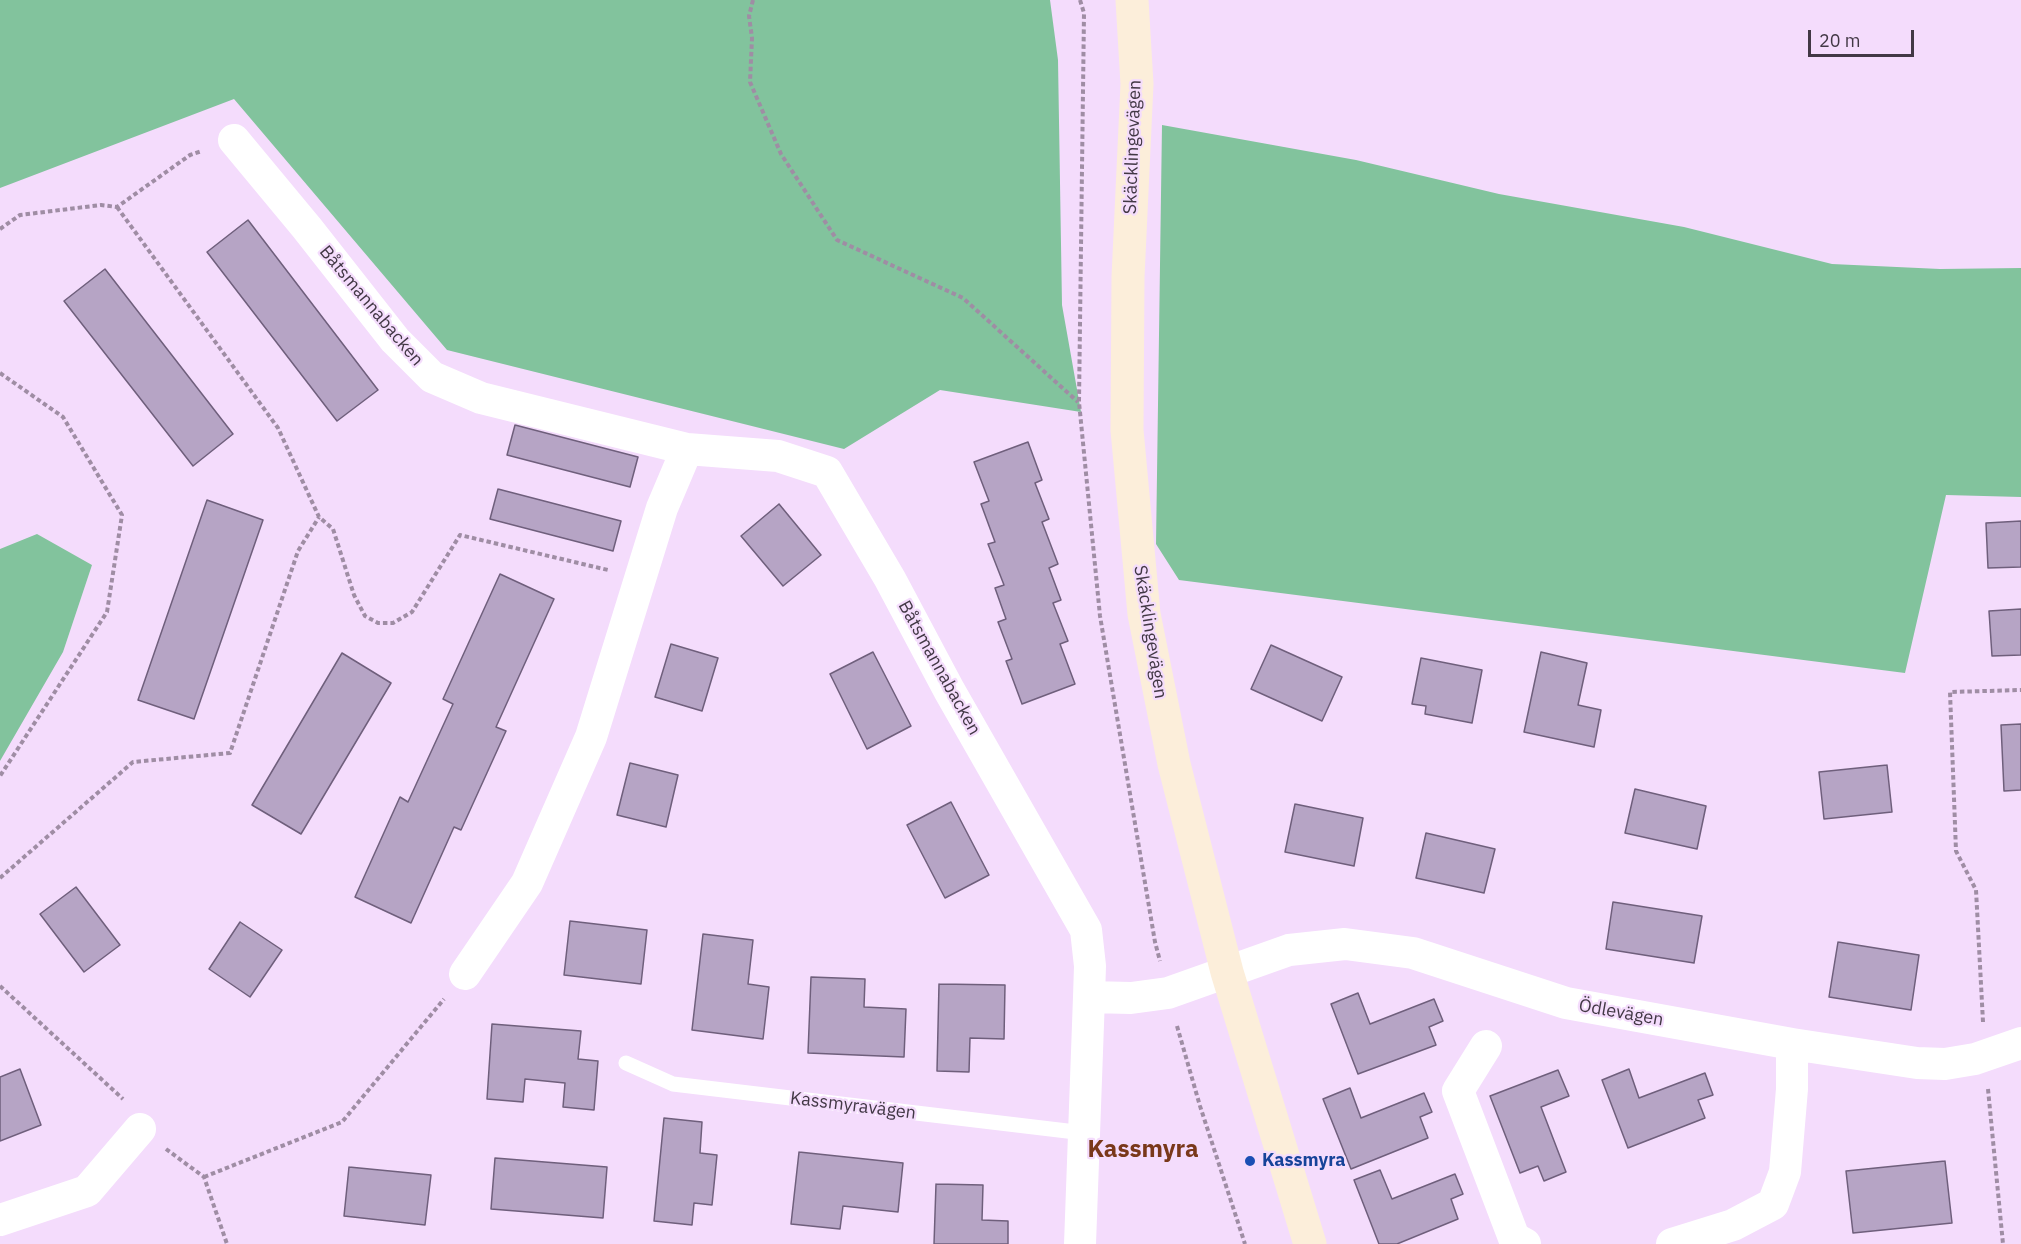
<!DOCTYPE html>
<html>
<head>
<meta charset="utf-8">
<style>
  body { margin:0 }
  #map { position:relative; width:2021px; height:1244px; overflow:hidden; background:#f4dcfc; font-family:"IBM Plex Sans",sans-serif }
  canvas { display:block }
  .scale { position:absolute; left:1808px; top:30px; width:106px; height:27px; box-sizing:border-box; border:3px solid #423845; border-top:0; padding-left:8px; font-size:18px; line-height:21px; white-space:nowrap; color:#423845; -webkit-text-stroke:4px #f4dcfc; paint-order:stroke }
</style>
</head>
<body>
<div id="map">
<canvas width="2021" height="1244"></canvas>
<div class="scale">20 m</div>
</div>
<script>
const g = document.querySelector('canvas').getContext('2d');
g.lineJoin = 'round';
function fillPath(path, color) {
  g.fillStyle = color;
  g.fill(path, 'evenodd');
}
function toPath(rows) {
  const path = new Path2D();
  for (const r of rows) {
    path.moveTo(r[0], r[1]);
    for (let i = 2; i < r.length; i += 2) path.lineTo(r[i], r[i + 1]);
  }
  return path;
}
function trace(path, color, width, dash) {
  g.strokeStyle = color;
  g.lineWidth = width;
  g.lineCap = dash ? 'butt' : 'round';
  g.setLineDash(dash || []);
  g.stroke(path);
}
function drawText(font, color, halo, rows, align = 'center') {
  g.font = font + ' "IBM Plex Sans",sans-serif';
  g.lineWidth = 4.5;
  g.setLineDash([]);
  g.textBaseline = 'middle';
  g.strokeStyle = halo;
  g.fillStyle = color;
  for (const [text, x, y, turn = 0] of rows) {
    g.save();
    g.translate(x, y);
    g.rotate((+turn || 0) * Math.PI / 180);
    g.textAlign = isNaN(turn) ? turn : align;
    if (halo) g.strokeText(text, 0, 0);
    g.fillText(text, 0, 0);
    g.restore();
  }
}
const green = toPath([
  [0,0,1050,0,1058,60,1062,305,1081,412,940,390,844,449,447,350,234,99,0,188],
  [1162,125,1356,160,1499,194,1684,227,1832,264,1940,269,2021,268,2021,497,1946,495,1905,673,1179,580,1156,544],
  [37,534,92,565,63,652,0,761,0,549]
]);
const building = toPath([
  [248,220,378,390,337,421,207,252,248,220],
  [105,269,233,434,193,466,64,301,105,269],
  [515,425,638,457,630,487,507,455,515,425],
  [1028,442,1042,480,1035,483,1049,519,1042,522,1058,564,1049,568,1061,600,1053,603,1068,641,1060,644,1075,684,1022,704,1006,661,1012,659,998,622,1006,619,995,588,1004,585,988,544,995,542,981,504,989,501,974,462,1028,442],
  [498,489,621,521,613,551,490,519,498,489],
  [207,500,263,520,194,719,138,700,207,500],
  [779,504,821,555,783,586,741,536,779,504],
  [2021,521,2021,567,1988,568,1986,523,2021,521],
  [500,574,554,599,496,727,506,731,461,830,454,827,411,923,355,897,400,797,408,802,453,704,443,699,500,574],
  [2021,609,2021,655,1992,656,1989,611,2021,609],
  [671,644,718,658,702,711,655,697,671,644],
  [1271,645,1342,677,1322,721,1251,689,1271,645],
  [873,652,911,726,867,749,830,674,873,652],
  [1541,652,1587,663,1578,705,1601,710,1594,747,1524,732,1541,652],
  [342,653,391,683,301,834,252,805,342,653],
  [1421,658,1482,670,1472,723,1425,714,1426,706,1412,704,1421,658],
  [2021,724,2021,790,2004,791,2001,725,2021,724],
  [630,763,678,775,666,827,617,815,630,763],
  [1887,765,1892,812,1824,819,1819,772,1887,765],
  [1635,789,1706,806,1697,849,1625,833,1635,789],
  [951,802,989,875,945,898,907,825,951,802],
  [1295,804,1363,818,1354,866,1285,852,1295,804],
  [1426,833,1495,849,1484,893,1416,878,1426,833],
  [76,887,120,945,84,972,40,914,76,887],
  [1613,902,1702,916,1694,963,1606,949,1613,902],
  [570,921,647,930,641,984,564,975,570,921],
  [240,922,282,950,250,997,209,969,240,922],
  [703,934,753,940,748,984,769,987,763,1039,692,1030,703,934],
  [1838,942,1919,955,1911,1010,1829,997,1838,942],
  [811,977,865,979,864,1007,906,1009,904,1057,808,1053,811,977],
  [939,984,1005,985,1004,1039,970,1038,969,1072,937,1071,939,984],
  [1358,993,1370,1024,1434,999,1443,1021,1429,1027,1436,1045,1358,1074,1331,1004,1358,993],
  [492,1024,581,1031,578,1059,598,1061,594,1110,563,1107,565,1083,525,1079,523,1102,487,1099,492,1024],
  [20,1069,41,1125,0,1141,0,1077,20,1069],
  [1629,1069,1639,1098,1705,1073,1713,1095,1698,1100,1705,1118,1628,1148,1602,1080,1629,1069],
  [1558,1070,1569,1096,1541,1107,1566,1172,1544,1181,1538,1166,1520,1173,1490,1096,1558,1070],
  [1350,1088,1361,1118,1424,1093,1432,1112,1420,1117,1428,1138,1351,1169,1323,1099,1350,1088],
  [664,1118,702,1122,700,1153,717,1155,712,1205,694,1203,692,1225,654,1221,664,1118],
  [799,1152,903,1163,898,1212,843,1206,840,1229,791,1224,799,1152],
  [495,1158,607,1167,603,1218,491,1209,495,1158],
  [1945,1161,1952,1223,1853,1233,1846,1171,1945,1161],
  [349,1167,431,1175,425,1225,344,1216,349,1167],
  [1380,1170,1392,1199,1455,1174,1463,1194,1451,1199,1458,1219,1397,1244,1379,1244,1354,1180,1380,1170],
  [936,1184,983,1185,982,1220,1008,1221,1008,1244,934,1244,936,1184]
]);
const path = toPath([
  [753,0,749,16,752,38,750,82,781,154,837,240,963,298,1078,402],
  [1080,0,1084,13,1079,402,1100,616,1155,942,1160,961],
  [117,207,278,428,319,517,333,529,354,595,365,616,378,623,393,623,412,612,460,535,608,570],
  [0,229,20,215,101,205,117,207,190,155,202,151],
  [0,373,63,417,122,515,107,612,0,776],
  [0,878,133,762,230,753,298,551,319,517],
  [0,986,123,1099],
  [1983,1022,1976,890,1956,851,1950,692,2021,690],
  [1177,1026,1200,1106,1245,1244],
  [1988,1089,2003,1244],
  [166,1149,204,1177,227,1244],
  [204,1177,342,1122,444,999]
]);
const lane = toPath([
  [626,1063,673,1084,1084,1133]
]);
const street = toPath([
  [234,140,307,228,395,340,432,377,481,398,687,449],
  [465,974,527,883,591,737,662,508,687,449,778,456,827,472,890,579,949,690,1086,930,1090,966,1089,997],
  [1486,1046,1458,1091,1514,1238,1525,1244],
  [0,1220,87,1191,140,1129],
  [1080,1244,1089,997,1131,998,1168,993,1289,950,1345,944,1413,953,1566,1003,1792,1044,1917,1063,1945,1064,1975,1059,2021,1043],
  [1672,1244,1733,1225,1773,1204,1785,1172,1792,1089,1792,1044]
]);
const secondary = toPath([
  [1132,0,1137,84,1128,277,1127,430,1144,614,1174,764,1227,972,1310,1244]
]);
const markers = [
  [1250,1161,6,"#1a4fb4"]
];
const streetNames = [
  ["Skäcklingevägen",1133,147,-88],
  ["Båtsmannabacken",371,306,50],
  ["Skäcklingevägen",1150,632,81],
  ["Båtsmannabacken",939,668,61],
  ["Ödlevägen",1621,1013,10],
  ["Kassmyravägen",853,1106,7]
];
const transitNames = [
  ["Kassmyra",1262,1161]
];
const districtNames = [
  ["Kassmyra",1143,1150]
];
fillPath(green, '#82c39d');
fillPath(building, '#b6a4c5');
trace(building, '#6f5f7c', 1.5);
trace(path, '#9f8da4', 4, [4.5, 3]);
trace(lane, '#fff', 15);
trace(street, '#fff', 32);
trace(secondary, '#fceeda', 33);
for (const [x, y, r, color] of markers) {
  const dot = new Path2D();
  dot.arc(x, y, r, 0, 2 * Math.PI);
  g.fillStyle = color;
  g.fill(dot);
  trace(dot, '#f4dcfc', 2);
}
drawText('18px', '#423845', '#f4dcfc', streetNames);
drawText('bold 18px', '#164399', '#f4dcfc', transitNames, 'left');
drawText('bold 24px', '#79381a', '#f4dcfc', districtNames);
</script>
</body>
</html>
